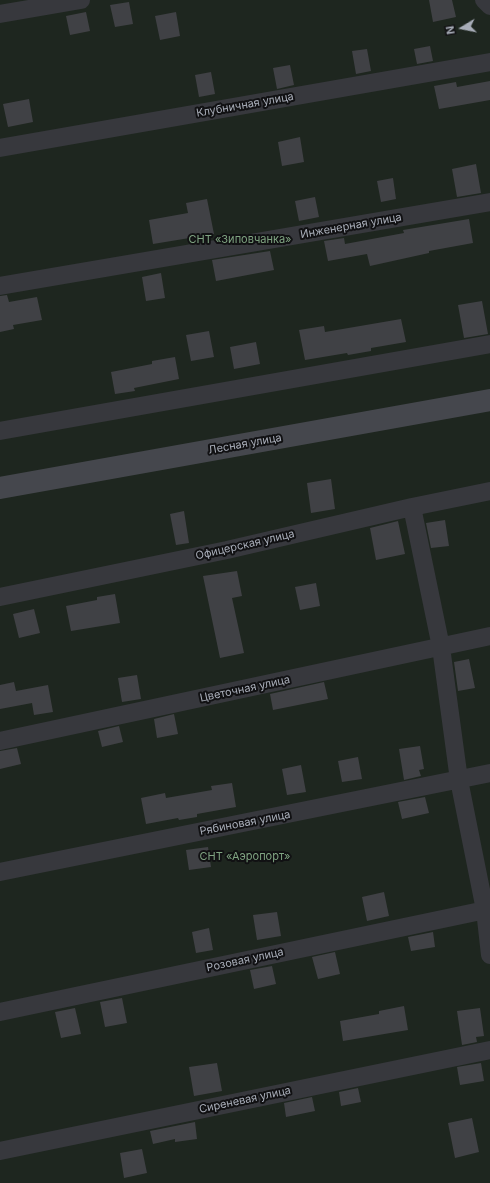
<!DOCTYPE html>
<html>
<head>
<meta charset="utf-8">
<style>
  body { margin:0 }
  #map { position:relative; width:490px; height:1183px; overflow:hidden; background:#161618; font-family:Inter,sans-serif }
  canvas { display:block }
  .north { position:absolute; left:442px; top:8px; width:40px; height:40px; -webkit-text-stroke:3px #111113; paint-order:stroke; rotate:260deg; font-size:11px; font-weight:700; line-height:16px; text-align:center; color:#a8adb8 }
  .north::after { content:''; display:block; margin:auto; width:14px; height:18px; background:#a8adb8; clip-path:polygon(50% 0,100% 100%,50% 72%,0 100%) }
</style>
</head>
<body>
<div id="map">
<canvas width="490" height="1183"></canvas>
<div class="north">N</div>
</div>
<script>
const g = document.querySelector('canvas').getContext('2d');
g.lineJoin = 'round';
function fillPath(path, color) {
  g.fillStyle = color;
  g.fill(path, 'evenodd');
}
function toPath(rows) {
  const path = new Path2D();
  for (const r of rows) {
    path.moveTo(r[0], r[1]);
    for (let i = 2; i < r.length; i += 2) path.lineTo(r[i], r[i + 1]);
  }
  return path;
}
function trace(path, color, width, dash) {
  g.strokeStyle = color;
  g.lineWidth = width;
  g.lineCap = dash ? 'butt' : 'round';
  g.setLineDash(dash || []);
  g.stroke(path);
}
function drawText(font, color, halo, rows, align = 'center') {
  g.font = font + ' Inter,sans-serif';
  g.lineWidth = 4;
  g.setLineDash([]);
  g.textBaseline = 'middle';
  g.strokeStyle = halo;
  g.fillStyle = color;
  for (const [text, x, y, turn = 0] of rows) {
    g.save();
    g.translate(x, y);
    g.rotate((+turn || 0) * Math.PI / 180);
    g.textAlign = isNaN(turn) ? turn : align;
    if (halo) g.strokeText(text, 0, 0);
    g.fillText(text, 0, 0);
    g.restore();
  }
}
const green = toPath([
  [0,0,490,0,490,1183,0,1183]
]);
const building = toPath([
  [429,0,452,0,456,17,433,22],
  [129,2,133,24,115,27,110,5],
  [86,12,90,31,70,35,66,16],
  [176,12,180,36,160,40,155,16],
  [430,46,433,61,417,64,414,49],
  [367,49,371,71,356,74,352,51],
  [290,65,294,85,277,89,273,68],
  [211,72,215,94,199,97,195,75],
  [490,81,490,100,439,109,434,86,456,82,457,87],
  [29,99,33,122,8,127,3,104],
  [300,137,304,162,282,166,278,142],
  [476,164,481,193,457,197,452,169],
  [393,178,396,199,381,202,377,181],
  [315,197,319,217,299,221,295,201],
  [207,199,214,234,153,244,149,220,188,213,186,203],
  [469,219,473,243,429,251,429,253,370,266,367,254,328,261,324,241,344,238,345,244,404,233,403,230],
  [270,251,274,270,216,281,212,260],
  [161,273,165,298,146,301,142,277],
  [7,295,9,302,37,297,42,320,13,325,14,329,0,332,0,296],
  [482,301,488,334,464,338,458,305],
  [401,319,406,342,371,348,371,351,348,355,347,353,305,360,299,330,324,326,325,332],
  [209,331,214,357,191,361,186,335],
  [256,342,260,364,234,369,230,347],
  [175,357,179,379,134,388,135,391,115,394,111,372,152,364,152,361],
  [331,479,335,509,311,513,307,483],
  [184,511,189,543,176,545,170,514],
  [445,520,449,546,431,548,426,523],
  [398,521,405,554,376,560,370,528],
  [237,571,242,596,232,598,244,653,220,658,203,576],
  [316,583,320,606,300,610,295,587],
  [115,594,120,623,71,631,66,606,97,600,97,597],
  [34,609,40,633,19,638,13,614],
  [469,659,475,688,458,691,454,662],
  [137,675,141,699,122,702,118,678],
  [14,682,16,691,48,685,53,712,34,715,32,703,0,709,0,685],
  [324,682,328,699,273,710,270,694],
  [174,714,178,734,157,738,154,719],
  [119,726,123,742,102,747,98,731],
  [420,746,424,769,419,770,421,776,404,780,399,749],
  [17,748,21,764,0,769,0,751],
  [358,757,362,779,342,782,338,761],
  [301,765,306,792,287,795,282,769],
  [232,783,236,807,197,814,197,817,179,820,178,818,146,824,141,798,165,793,166,798,212,790,211,786],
  [425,797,429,813,402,819,398,802],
  [208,847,211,867,189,870,186,850],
  [384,892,389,916,367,921,362,897],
  [277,912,281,936,257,940,253,915],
  [209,928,213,950,196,953,192,932],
  [433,932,435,947,411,951,408,937],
  [335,952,340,974,318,979,312,957],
  [272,966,276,984,254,989,250,970],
  [122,998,127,1023,105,1027,100,1002],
  [404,1006,408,1030,343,1041,340,1021,379,1014,379,1011],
  [75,1008,81,1034,61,1038,55,1012],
  [480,1008,484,1036,476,1037,477,1042,462,1045,457,1011],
  [217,1063,222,1091,194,1096,189,1067],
  [481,1063,484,1081,460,1085,457,1067],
  [358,1088,361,1102,341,1106,339,1092],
  [312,1097,315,1111,286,1117,284,1103],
  [472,1118,479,1152,455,1158,448,1123],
  [195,1122,197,1139,175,1142,175,1139,153,1144,150,1131],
  [142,1149,147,1173,124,1178,120,1153]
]);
const street = toPath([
  [484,0,490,6],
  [0,14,81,0],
  [0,148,490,62],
  [0,286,490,202],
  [0,431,490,344],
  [412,507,441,647,459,780,485,910,490,955],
  [0,597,227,550,412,507,490,491],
  [0,741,490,636],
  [0,872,490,773],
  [0,1012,490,909],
  [0,1151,490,1050]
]);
const secondary = toPath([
  [0,488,490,400]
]);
const streetNames = [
  ["Клубничная улица",245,105,-10],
  ["Инженерная улица",351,226,-10],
  ["Лесная улица",245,444,-10],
  ["Офицерская улица",245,545,-13],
  ["Цветочная улица",245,689,-12],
  ["Рябиновая улица",245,823,-11],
  ["Розовая улица",245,960,-12],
  ["Сиреневая улица",245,1100,-12]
];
const parkNames = [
  ["СНТ «Зиповчанка»",240,240],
  ["СНТ «Аэропорт»",245,857]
];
fillPath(green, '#1e261f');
fillPath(building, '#404145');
trace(street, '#37383d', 18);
trace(secondary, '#45474d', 22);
drawText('11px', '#a8adb8', '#111113', streetNames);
drawText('11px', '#7fa381', '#111113', parkNames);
</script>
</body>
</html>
